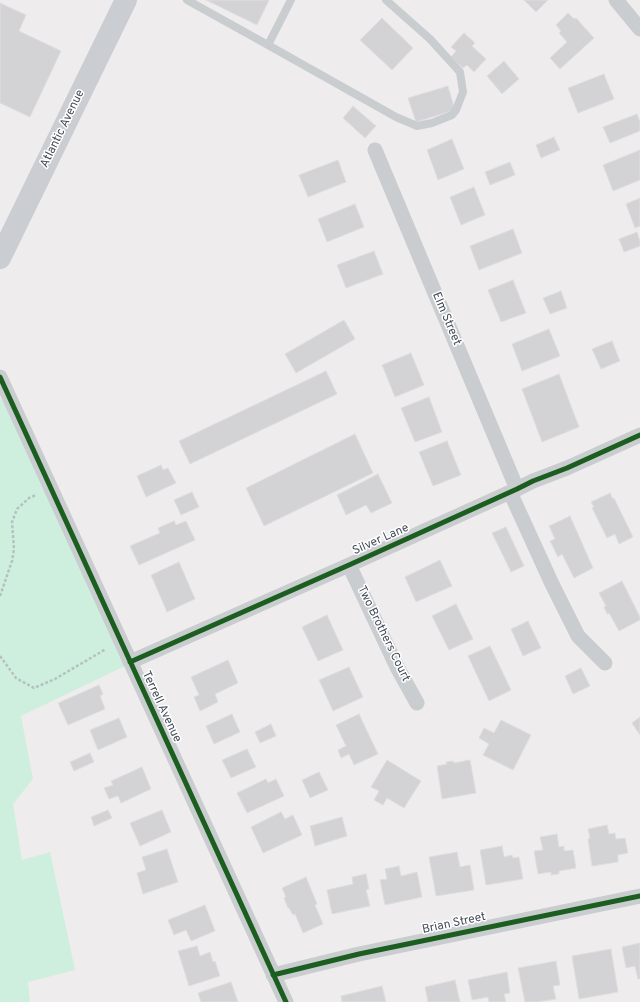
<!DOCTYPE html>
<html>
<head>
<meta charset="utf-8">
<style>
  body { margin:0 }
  canvas { display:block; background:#eeecec }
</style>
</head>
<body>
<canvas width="640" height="1002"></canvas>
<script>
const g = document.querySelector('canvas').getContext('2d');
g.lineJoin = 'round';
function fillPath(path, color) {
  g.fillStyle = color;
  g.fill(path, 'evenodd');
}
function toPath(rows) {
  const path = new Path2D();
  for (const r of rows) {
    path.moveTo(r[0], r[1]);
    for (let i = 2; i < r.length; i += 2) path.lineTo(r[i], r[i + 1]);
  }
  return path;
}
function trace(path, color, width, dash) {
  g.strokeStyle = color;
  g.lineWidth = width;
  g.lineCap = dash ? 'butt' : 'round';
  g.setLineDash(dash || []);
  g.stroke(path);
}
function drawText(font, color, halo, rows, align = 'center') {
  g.font = font + ' Overpass,sans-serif';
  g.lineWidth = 3;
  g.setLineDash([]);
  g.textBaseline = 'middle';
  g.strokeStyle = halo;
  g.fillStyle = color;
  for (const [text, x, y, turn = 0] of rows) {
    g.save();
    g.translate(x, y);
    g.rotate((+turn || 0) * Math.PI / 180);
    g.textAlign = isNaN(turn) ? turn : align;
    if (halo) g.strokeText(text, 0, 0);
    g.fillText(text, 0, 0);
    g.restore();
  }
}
const green = toPath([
  [0,398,3,401,125,666,21,716,33,779,13,804,22,860,50,852,75,970,28,982,30,1002,0,1002]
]);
const building = toPath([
  [206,0,269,0,257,25,206,0],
  [524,0,548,0,536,12,524,0],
  [0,3,26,15,19,31,61,51,30,117,0,103,0,3],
  [568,13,574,19,576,18,594,38,560,69,550,58,567,42,559,33,561,31,556,25,568,13],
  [382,18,413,48,392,70,360,40,382,18],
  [464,33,475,43,472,46,486,59,474,72,467,65,463,68,451,57,456,51,451,47,464,33],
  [504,61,519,79,502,94,487,76,504,61],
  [604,74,614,99,578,113,568,88,604,74],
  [448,86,455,110,416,122,408,98,448,86],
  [353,106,376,126,365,138,343,118,353,106],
  [637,114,640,122,640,131,610,143,603,127,637,114],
  [554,137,560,150,541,158,536,145,554,137],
  [452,139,464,169,438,180,427,150,452,139],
  [640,150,640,180,613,191,603,165,640,150],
  [338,160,346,182,308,197,299,175,338,160],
  [510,162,515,175,490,185,485,172,510,162],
  [474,187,485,215,461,225,450,197,474,187],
  [640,198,640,226,635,228,626,204,640,198],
  [355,204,364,227,327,242,318,219,355,204],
  [513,229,522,253,479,270,470,246,513,229],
  [637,232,640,241,640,246,624,252,619,239,637,232],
  [374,251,383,274,346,288,337,265,374,251],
  [513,280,526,313,501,322,488,290,513,280],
  [561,291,567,308,550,314,543,298,561,291],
  [344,320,355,339,296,373,285,354,344,320],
  [549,329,560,356,522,371,512,344,549,329],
  [612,341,620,361,601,369,592,349,612,341],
  [411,353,424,385,395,397,382,365,411,353],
  [326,371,337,394,190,464,179,441,326,371],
  [559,374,579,427,542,442,522,389,559,374],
  [429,397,442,432,415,442,401,408,429,397],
  [355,434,373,473,264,526,246,488,355,434],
  [447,441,461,475,433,486,419,452,447,441],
  [161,465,163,470,168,468,176,483,146,497,137,476,161,465],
  [378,474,392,503,371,513,366,505,346,515,337,495,378,474],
  [192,492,199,507,181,515,174,500,192,492],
  [610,493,613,499,614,498,633,537,619,544,615,534,607,538,592,508,594,507,591,502,610,493],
  [570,516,593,568,574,578,562,554,558,557,550,541,555,539,549,526,570,516],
  [174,521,176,525,186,521,195,540,139,565,130,546,160,533,158,528,174,521],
  [506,527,524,566,511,572,492,533,506,527],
  [440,560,452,586,416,602,405,577,440,560],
  [179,562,195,599,167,612,151,575,179,562],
  [622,581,640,617,640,620,619,631,609,613,607,614,604,607,606,606,599,593,622,581],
  [456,604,473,639,449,650,432,616,456,604],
  [327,615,343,650,318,661,302,627,327,615],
  [528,621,541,648,523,656,511,629,528,621],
  [490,646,511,690,489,701,468,656,490,646],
  [228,660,238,683,215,694,218,702,200,711,194,697,199,695,191,677,228,660],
  [349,667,363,697,333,711,319,680,349,667],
  [581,668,590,686,573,694,565,676,581,668],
  [99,685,103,694,100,696,105,709,68,725,58,703,99,685],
  [232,714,240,732,214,744,206,726,232,714],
  [359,714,378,754,354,765,349,754,341,758,338,750,346,746,336,725,359,714],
  [640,717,640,735,632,723,640,717],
  [119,718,127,737,98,750,90,730,119,718],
  [501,720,531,735,513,770,483,755,489,744,479,738,484,728,494,733,501,720],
  [271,724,276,736,260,743,255,732,271,724],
  [247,749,256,767,231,778,222,760,247,749],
  [90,753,94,762,74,771,70,762,90,753],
  [387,760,421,781,404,808,387,798,383,805,374,800,379,791,371,787,387,760],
  [470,760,476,793,442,799,437,766,447,764,446,762,453,761,454,763,470,760],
  [142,767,151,789,121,803,118,796,109,799,104,788,113,785,111,781,142,767],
  [319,772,328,790,310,798,302,780,319,772],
  [266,779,268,783,276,779,284,796,247,813,237,793,266,779],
  [108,810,112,818,94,826,91,817,108,810],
  [162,810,171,832,140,846,130,823,162,810],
  [281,812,285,819,293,815,302,835,263,853,251,827,281,812],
  [342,817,347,836,315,846,310,826,342,817],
  [607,825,609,834,615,833,616,839,625,838,628,853,618,855,618,862,592,866,588,839,590,838,588,829,607,825],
  [557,834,559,847,564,846,564,851,573,850,576,868,559,871,559,874,551,875,551,872,538,874,534,851,543,850,540,837,557,834],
  [502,846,504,857,512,855,513,858,519,857,523,879,486,885,480,850,502,846],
  [167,849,178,882,143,894,137,873,146,870,142,857,167,849],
  [457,852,460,867,470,865,474,890,436,896,429,857,457,852],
  [399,866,401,876,417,872,422,897,385,905,380,880,387,879,385,869,399,866],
  [366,874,369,889,366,890,370,906,332,914,327,890,353,884,352,877,366,874],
  [306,877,317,904,315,905,323,924,303,933,295,914,293,915,289,908,288,908,284,898,286,897,282,888,306,877],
  [205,905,215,931,191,941,186,930,174,935,168,920,205,905],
  [640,943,640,979,638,979,635,966,626,968,622,947,640,943],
  [197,946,200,956,210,952,213,962,215,961,220,976,189,986,178,951,197,946],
  [611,949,618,992,579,999,572,956,611,949],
  [556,961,560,985,553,986,556,999,537,1002,525,1002,518,968,556,961],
  [507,972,510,993,504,994,506,1002,489,1002,488,997,472,1000,468,980,507,972],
  [455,980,460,1002,428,1002,425,987,455,980],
  [231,982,238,1002,201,1002,198,993,231,982],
  [382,986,386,1002,342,1002,341,996,382,986]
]);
const path = toPath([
  [0,596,12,561,14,549,12,522,17,509,29,498,36,495],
  [0,656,16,678,34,688,55,679,106,649]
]);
const service = toPath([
  [187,0,268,45,291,0],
  [268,45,396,117,417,126,432,123,452,115,456,110,463,92,460,72,430,39,386,0]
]);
const minor = toPath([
  [616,0,640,29],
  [375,150,517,489],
  [0,377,286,1002],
  [510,492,552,584,578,636,605,663],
  [349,565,397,667,417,703],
  [130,662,349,565,517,489,533,481,567,468,640,435],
  [273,975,359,954,640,896]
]);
const secondary = toPath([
  [0,258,126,0]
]);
const cycleway = toPath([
  [0,377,286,1002],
  [130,662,349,565,517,489,533,481,567,468,640,435],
  [273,975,359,954,640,896]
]);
const streetNames = [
  ["Atlantic Avenue",63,129,-64],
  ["Elm Street",446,319,67],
  ["Silver Lane",381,540,-24],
  ["Two Brothers Court",383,634,64],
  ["Terrell Avenue",161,707,65],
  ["Brian Street",454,924,-12]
];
fillPath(green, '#ceefde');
fillPath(building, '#d3d3d5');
trace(building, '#dfdedf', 1);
trace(path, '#b5c2c0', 2.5, [3, 2]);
trace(service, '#cacdd0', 8);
trace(minor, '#cacdd0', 15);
trace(secondary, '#cacdd2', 22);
trace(cycleway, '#1b5e20', 5);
drawText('12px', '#434c5a', '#fff', streetNames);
</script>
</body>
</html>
